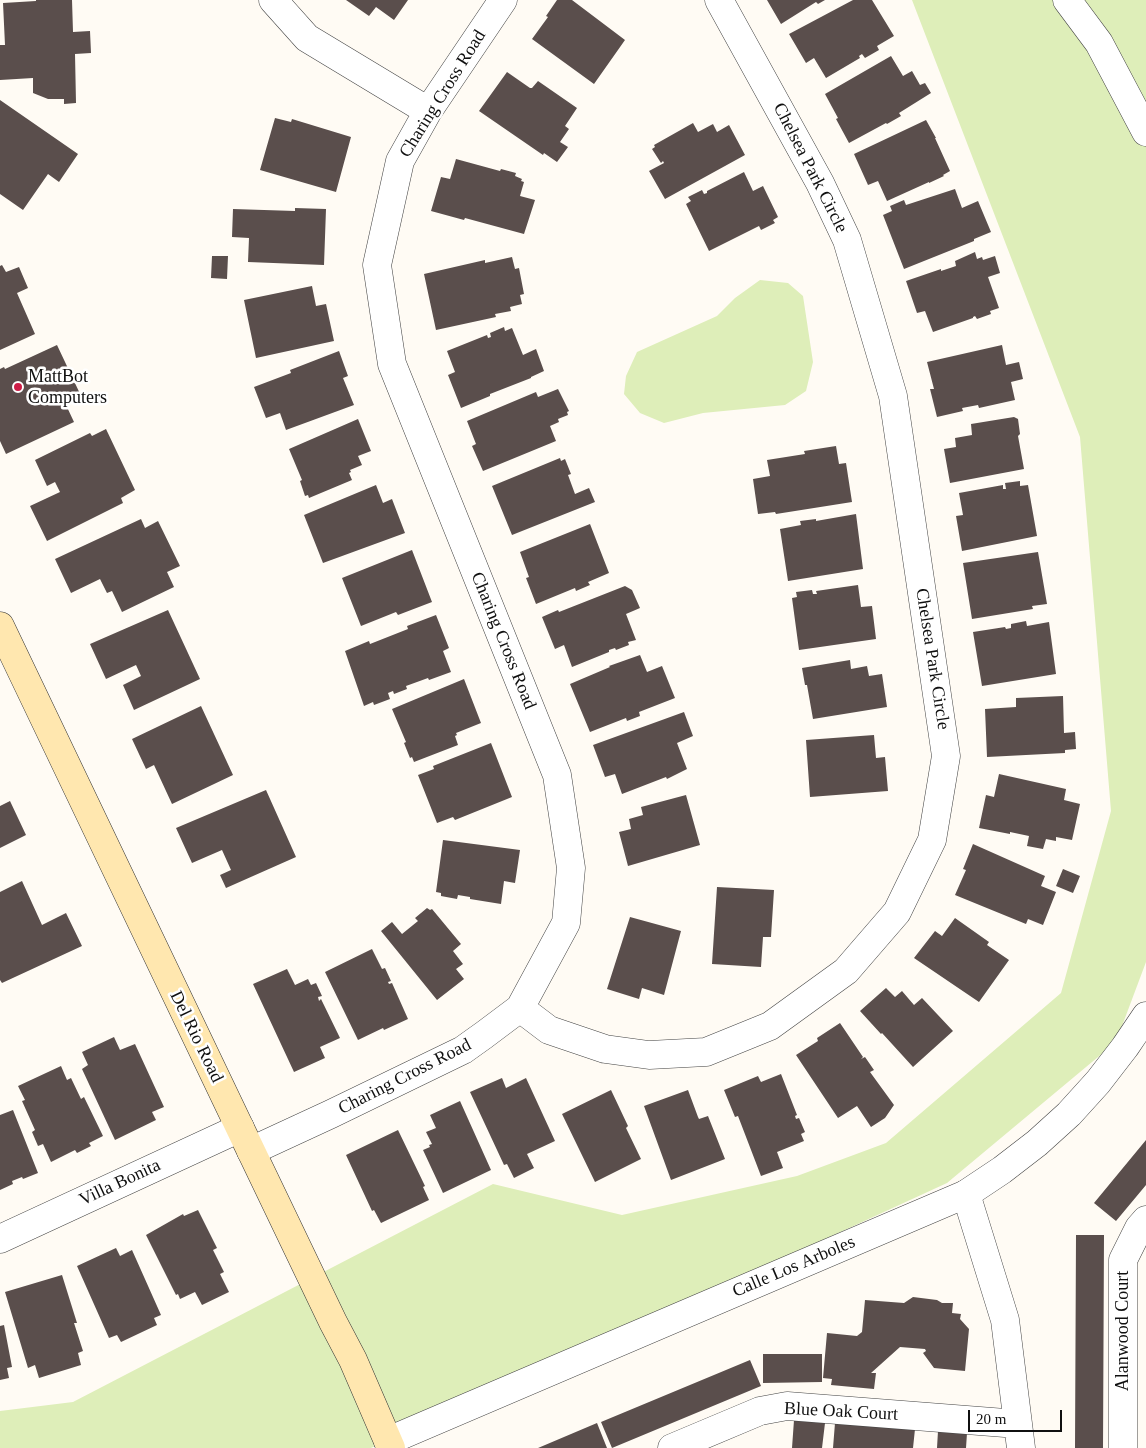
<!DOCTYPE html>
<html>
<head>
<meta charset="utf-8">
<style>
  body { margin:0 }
  #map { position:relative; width:1146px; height:1448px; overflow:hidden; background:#fffbf4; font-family:"Times New Roman",serif }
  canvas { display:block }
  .scale { position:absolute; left:968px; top:1410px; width:94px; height:22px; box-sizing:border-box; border:2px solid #101010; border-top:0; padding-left:6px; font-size:15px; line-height:18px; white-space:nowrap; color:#101010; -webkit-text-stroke:4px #fff; paint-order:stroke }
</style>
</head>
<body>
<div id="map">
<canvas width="1146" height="1448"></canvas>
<div class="scale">20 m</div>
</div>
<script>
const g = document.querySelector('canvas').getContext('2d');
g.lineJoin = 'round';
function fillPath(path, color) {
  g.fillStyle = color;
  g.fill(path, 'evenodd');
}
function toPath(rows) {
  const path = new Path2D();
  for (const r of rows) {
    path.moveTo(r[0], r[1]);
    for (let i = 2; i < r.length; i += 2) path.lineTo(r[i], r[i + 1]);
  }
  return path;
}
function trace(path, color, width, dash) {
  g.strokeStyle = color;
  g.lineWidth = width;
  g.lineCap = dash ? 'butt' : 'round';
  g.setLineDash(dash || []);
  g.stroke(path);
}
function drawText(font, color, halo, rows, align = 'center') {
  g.font = font + ' "Times New Roman",serif';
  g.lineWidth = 5;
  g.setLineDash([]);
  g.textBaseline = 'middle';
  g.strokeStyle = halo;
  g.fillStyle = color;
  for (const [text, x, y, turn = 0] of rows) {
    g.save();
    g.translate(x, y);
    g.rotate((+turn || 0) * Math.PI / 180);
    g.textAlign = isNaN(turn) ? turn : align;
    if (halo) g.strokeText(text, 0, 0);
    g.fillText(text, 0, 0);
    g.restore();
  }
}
const green = toPath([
  [912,0,1146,0,1146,962,1116,1042,947,1183,371,1448,0,1448,0,1411,73,1402,493,1184,622,1215,797,1176,886,1143,1061,993,1111,811,1080,437],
  [760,280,788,283,803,296,813,362,806,391,785,405,703,413,664,423,640,413,624,394,626,376,637,352,717,316,735,298]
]);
const building = toPath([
  [36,0,72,0,73,32,90,31,91,53,75,54,76,103,64,104,64,99,48,99,33,93,33,78,0,80,0,45,5,45,3,3,36,1],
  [346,0,408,0,394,20,376,7,369,16],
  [557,0,572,0,625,40,594,84,532,39,548,17,546,16],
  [767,0,825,0,818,4,816,2,781,24],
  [853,0,872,0,894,36,877,46,879,50,865,58,862,54,859,56,860,58,826,78,814,58,806,63,789,34],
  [891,56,903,76,912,71,920,85,925,83,931,93,899,113,901,116,887,124,886,123,849,143,836,119,838,118,825,94],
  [507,72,530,88,532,88,538,81,577,108,565,126,569,129,560,142,568,147,557,162,544,153,543,155,479,111],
  [0,100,78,154,59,182,48,174,23,210,0,194],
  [275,118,291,122,292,119,351,137,336,192,260,170],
  [926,120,936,138,935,138,950,171,943,175,944,176,929,183,929,182,887,201,878,181,868,185,854,154],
  [693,123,698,132,713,124,717,132,729,125,745,155,665,199,649,171,664,163,663,161,661,163,652,149,655,147,654,145],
  [456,159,500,171,501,169,516,173,515,176,522,179,521,181,524,182,520,196,535,200,524,234,465,218,464,220,431,211,441,177,450,179],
  [744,172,753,191,763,186,778,217,773,220,775,223,761,230,759,226,709,251,686,204,691,201,688,197,702,190,704,194,707,193,707,191],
  [955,189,962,208,978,201,991,232,974,239,974,241,904,269,883,215,892,211,890,206,904,200,906,205],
  [295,208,326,209,324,265,248,262,249,238,232,237,233,209,295,211],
  [975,252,977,259,982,257,983,260,995,256,1000,273,988,277,999,308,990,311,991,314,977,319,975,316,973,317,973,318,933,332,925,311,917,313,906,281,941,269,941,271,956,266,955,261],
  [212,256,228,256,227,279,211,278],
  [512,257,515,269,519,268,524,294,520,295,522,304,510,307,511,311,495,314,496,317,436,330,424,274,485,260,485,263],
  [2,265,6,272,19,267,28,288,17,293,35,334,0,350,0,266],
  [312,286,316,306,326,304,334,341,256,358,244,300],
  [504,327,505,331,512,328,523,355,536,349,544,371,531,377,531,378,490,394,490,396,461,408,448,375,455,372,447,351,487,335,488,338,491,337,490,333],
  [57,345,82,398,66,405,74,422,6,454,0,441,0,369,4,367,5,369],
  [1002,345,1006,365,1019,362,1023,379,1011,382,1015,400,979,408,978,405,962,408,963,411,937,417,930,389,934,389,927,362],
  [339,351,348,376,343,378,354,405,286,430,280,413,266,418,254,387,291,373,290,370],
  [558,389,569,411,567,412,568,415,558,419,559,422,550,426,556,441,483,471,472,446,476,444,467,421,536,392,538,397],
  [1014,417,1018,419,1020,434,1018,436,1024,469,950,483,944,449,956,447,955,438,972,435,971,424],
  [358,419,371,451,358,456,362,465,350,470,351,472,349,473,352,480,309,498,308,495,305,496,300,481,302,480,289,449],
  [106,429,135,490,121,498,123,503,47,541,30,506,60,492,55,482,47,486,35,460,90,433,92,436],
  [836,446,839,464,846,463,852,502,776,514,775,512,758,514,753,479,770,476,767,460,805,454,804,451],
  [560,458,561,461,565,459,571,474,568,475,575,494,589,488,595,502,512,535,492,486],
  [1020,481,1020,486,1028,485,1037,536,962,551,956,516,963,515,959,493,1003,485,1003,489,1006,489,1005,483],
  [376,485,383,503,392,499,405,533,323,563,304,515],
  [856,514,863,569,788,581,780,529,801,525,800,521,816,519,816,521],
  [141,519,145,528,158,521,180,566,167,572,174,587,122,612,112,591,107,593,100,579,71,593,55,559],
  [590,524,609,573,588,582,590,585,576,591,575,588,536,604,526,578,529,577,520,552],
  [412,550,432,602,398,615,396,612,361,626,342,578],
  [1038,552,1047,604,1032,606,1033,609,972,619,963,563],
  [858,585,861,607,872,606,876,639,799,650,792,598,797,597,796,592,812,590,813,594,817,594,816,591],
  [625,586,632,590,640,608,626,614,636,640,628,642,629,645,616,650,615,648,609,650,609,652,572,667,564,645,555,649,542,617,558,610,559,612],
  [168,610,200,679,134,710,123,685,141,676,136,665,106,679,90,644],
  [436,615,449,648,443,651,451,672,429,680,428,678,406,686,407,689,394,694,393,691,388,693,390,699,374,705,373,702,364,706,345,651,369,641,370,644,408,629,407,626],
  [1026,621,1027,626,1049,622,1056,674,982,686,973,632,1005,627,1006,629,1011,628,1011,624],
  [640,655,647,672,662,666,675,698,639,712,640,716,627,721,626,718,590,732,570,684,610,667,609,666],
  [850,660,851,669,867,666,869,676,882,674,887,707,813,719,807,685,805,685,802,668],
  [464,679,481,723,456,733,457,735,455,736,458,745,414,762,412,757,410,758,404,743,406,742,392,709],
  [1063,696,1064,733,1075,732,1076,749,1065,750,1065,753,987,757,985,709,1016,707,1016,698],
  [201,706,233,775,172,804,154,765,146,769,132,739],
  [684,712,693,736,677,743,687,769,667,779,666,777,622,794,615,774,605,777,593,745],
  [874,735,876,758,885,757,888,791,810,797,806,740],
  [491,743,512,797,455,820,453,817,437,823,418,775,434,769,433,766],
  [999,774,1066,789,1064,800,1080,804,1072,840,1056,837,1056,841,1046,839,1043,849,1027,846,1029,836,1010,832,1010,834,979,828,986,795,994,797],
  [266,790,296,857,226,888,220,875,231,870,222,850,192,863,176,828],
  [686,795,700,845,628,866,619,832,631,829,629,819,643,815,641,807],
  [10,801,26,835,0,848,0,806],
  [443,840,520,850,515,883,504,881,501,904,470,899,470,897,458,895,457,899,441,896,441,893,436,892],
  [973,844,1045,876,1041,886,1056,892,1043,925,1028,919,1026,924,955,895,966,870,963,869],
  [1063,869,1080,876,1073,893,1056,886],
  [22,881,42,925,66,913,82,946,2,983,0,980,0,892],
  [717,887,774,890,771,937,763,937,761,967,712,964],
  [427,908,430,910,432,909,461,944,453,951,463,964,456,969,464,979,437,1000,381,931,392,922,402,934,418,921,415,918],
  [630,917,681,931,664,995,642,988,639,999,607,989],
  [955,918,989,942,987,945,1009,960,979,1002,914,958,935,931,942,936],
  [372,949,382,969,385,968,391,981,388,982,389,984,392,983,408,1019,384,1030,383,1028,358,1040,325,972],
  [287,969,295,985,308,979,311,985,316,983,322,996,318,997,319,1001,321,999,340,1038,320,1047,325,1058,294,1072,253,984],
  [886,988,895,997,902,991,914,1005,922,998,953,1031,913,1067,882,1033,881,1034,860,1011],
  [840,1023,863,1057,861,1059,865,1057,874,1070,870,1072,894,1105,885,1118,871,1127,857,1106,838,1118,796,1055,818,1041,817,1038],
  [114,1037,120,1050,135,1044,164,1107,152,1112,156,1120,115,1140,82,1069,88,1065,82,1052],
  [61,1066,67,1080,71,1078,81,1099,84,1097,103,1136,89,1143,91,1146,77,1153,75,1150,51,1162,43,1144,38,1146,32,1132,35,1130,22,1101,25,1100,18,1086],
  [781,1074,797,1115,795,1116,796,1119,799,1118,805,1132,801,1134,804,1141,777,1152,783,1168,761,1176,738,1116,735,1117,724,1090,758,1076,761,1082],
  [502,1078,506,1088,526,1078,555,1141,527,1154,534,1168,514,1178,507,1164,504,1165,470,1092],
  [611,1090,628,1126,626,1128,641,1159,595,1182,562,1114],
  [688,1090,698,1117,699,1119,708,1116,725,1159,671,1180,644,1106],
  [460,1101,491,1170,443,1193,423,1150,430,1147,429,1145,432,1144,426,1132,436,1128,430,1115],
  [13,1110,38,1173,23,1179,22,1177,12,1181,13,1184,0,1190,0,1115],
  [398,1130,425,1186,423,1187,429,1200,381,1223,374,1210,372,1211,346,1155],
  [1146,1140,1146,1185,1116,1221,1094,1203],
  [198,1210,217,1248,213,1250,224,1272,220,1274,229,1292,202,1305,195,1292,180,1299,178,1294,176,1295,146,1235,183,1214,184,1216],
  [1076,1235,1104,1235,1103,1448,1075,1448],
  [116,1248,120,1256,132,1250,161,1315,154,1318,157,1325,121,1342,117,1335,109,1338,77,1266],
  [62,1275,77,1323,74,1323,83,1351,78,1353,81,1365,39,1378,35,1365,28,1368,5,1292],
  [913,1297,937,1300,942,1303,953,1303,952,1313,961,1314,960,1319,969,1329,965,1371,934,1368,923,1353,926,1351,925,1349,900,1347,871,1373,876,1373,874,1389,831,1385,832,1379,823,1378,827,1333,857,1336,862,1332,865,1300,904,1303],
  [4,1325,12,1367,7,1368,9,1378,0,1380,0,1326],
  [763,1354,822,1354,822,1382,763,1383],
  [750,1360,761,1386,612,1448,601,1422],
  [794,1420,825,1423,822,1448,792,1448],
  [597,1423,607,1448,538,1448],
  [835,1423,915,1429,913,1448,833,1448],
  [938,1431,967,1433,966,1448,937,1448]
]);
const minor = toPath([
  [273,0,307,38,428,111],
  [520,1008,549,1030,605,1049,649,1055,706,1052,770,1026,846,971,897,912,932,840,946,756,893,396,847,240,820,183,719,0],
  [251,1151,331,1114,463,1050,484,1035,520,1008,566,923,571,868,557,775,392,364,377,265,400,161,428,111,503,0],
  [966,1194,1005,1320,1021,1448],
  [0,1239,240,1128],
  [672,1448,760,1411,787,1406,1018,1424],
  [1123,1448,1123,1260,1139,1228,1146,1220]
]);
const tertiary = toPath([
  [1067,0,1099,43,1146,132],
  [388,1441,966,1194,1002,1170,1037,1143,1069,1114,1098,1082,1125,1047,1146,1016]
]);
const secondary = toPath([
  [0,626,251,1151,333,1322,353,1360,391,1448]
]);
const markers = [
  [18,387,5,"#cd1c46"]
];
const streetNames = [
  ["Charing Cross Road",443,94,-58],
  ["Chelsea Park Circle",810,168,63],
  ["Charing Cross Road",503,641,68],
  ["Chelsea Park Circle",932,659,81],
  ["Del Rio Road",196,1037,64],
  ["Charing Cross Road",405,1077,-27],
  ["Villa Bonita",120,1183,-25],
  ["Calle Los Arboles",794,1267,-23],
  ["Alanwood Court",1123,1331,-90],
  ["Blue Oak Court",841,1412,3]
];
const poiNames = [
  ["MattBot",28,377],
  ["Computers",28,398]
];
fillPath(green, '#deeeb9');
fillPath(building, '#5a4e4c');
trace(minor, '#434343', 29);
trace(tertiary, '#434343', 29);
trace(secondary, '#323232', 29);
trace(minor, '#fff', 28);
trace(tertiary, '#fff', 28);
trace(secondary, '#ffe7af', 28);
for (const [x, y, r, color] of markers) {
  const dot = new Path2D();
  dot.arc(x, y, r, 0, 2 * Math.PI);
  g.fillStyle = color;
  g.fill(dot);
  trace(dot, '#fff', 2);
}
drawText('18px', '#101010', '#fff', streetNames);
drawText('18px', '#101010', '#fff', poiNames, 'left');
</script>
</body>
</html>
